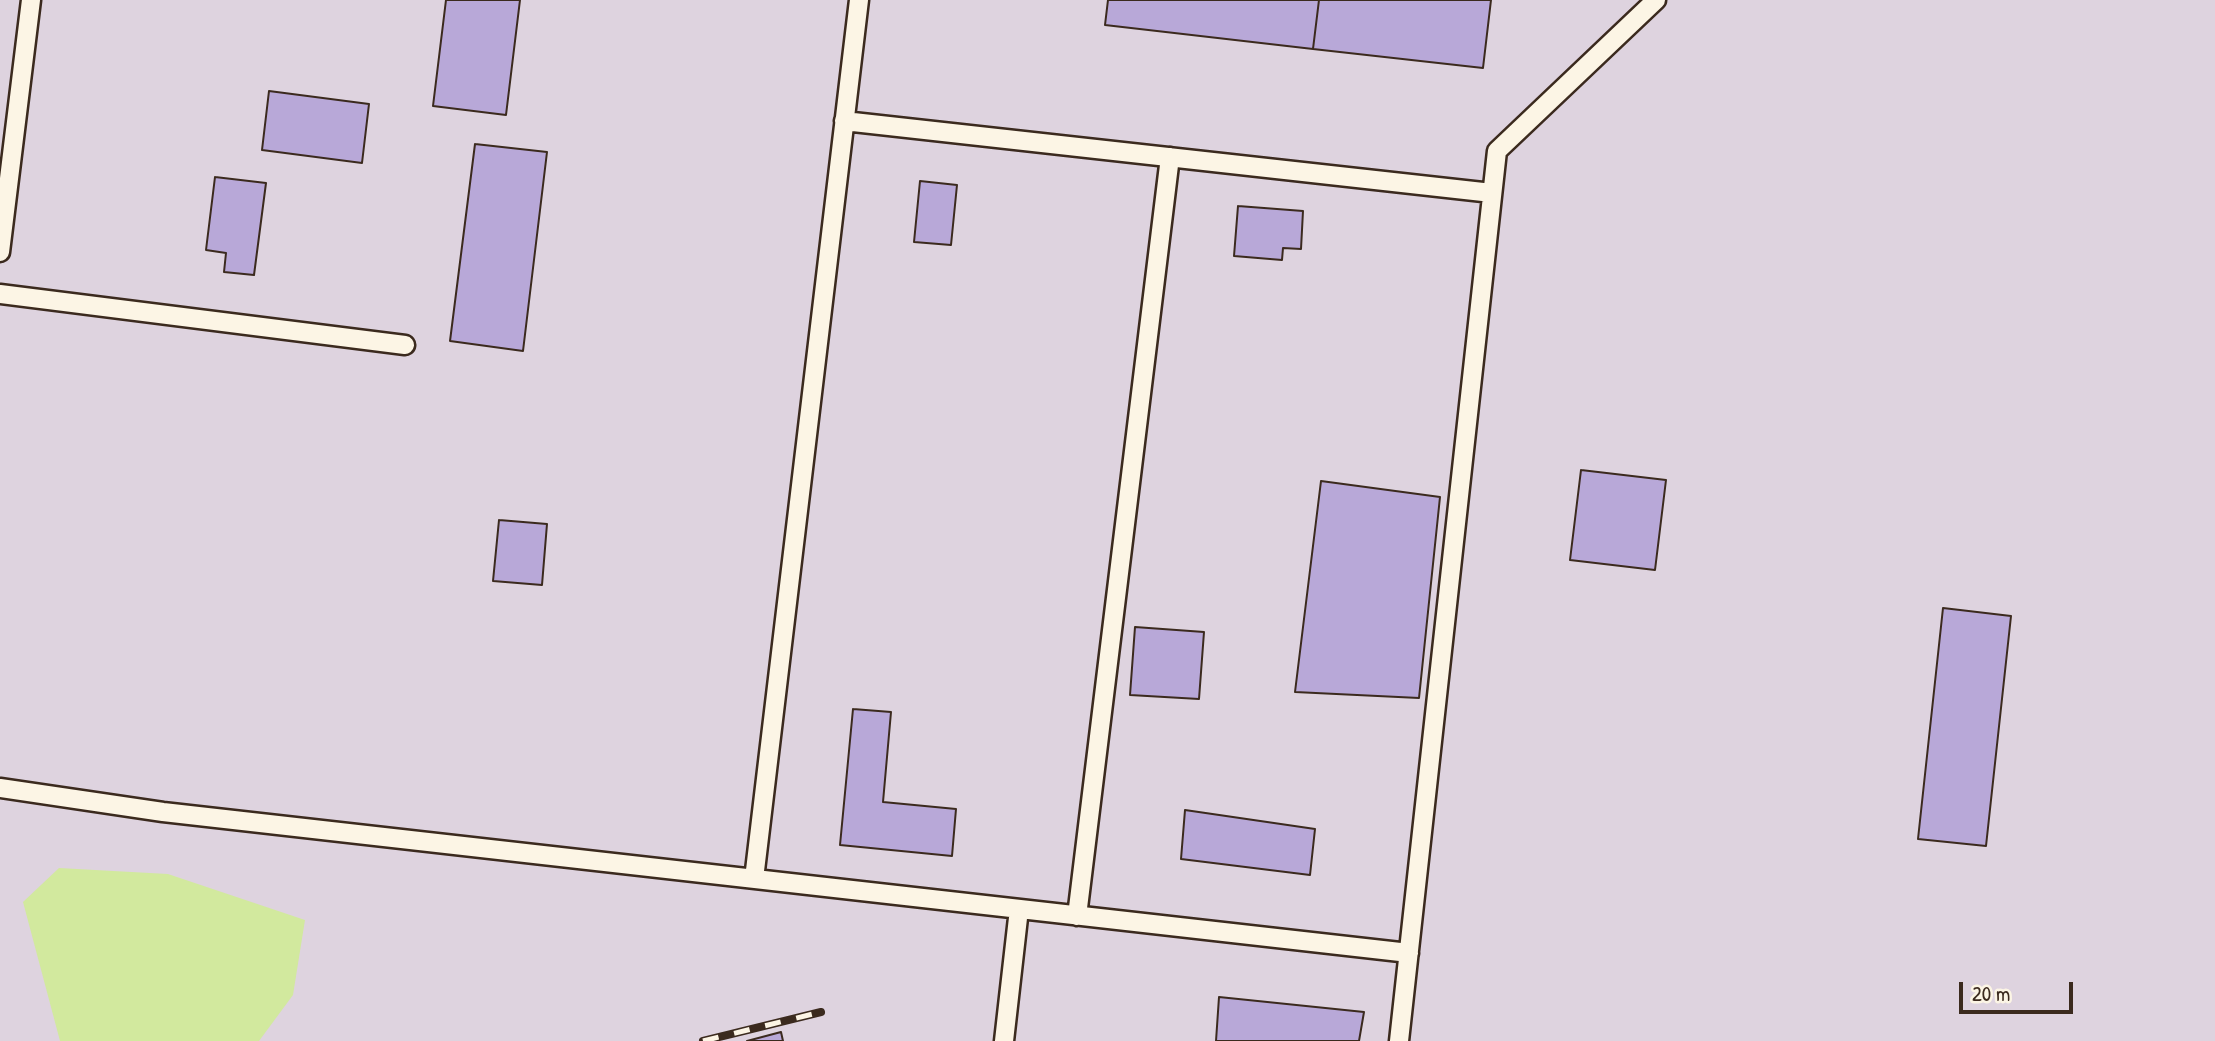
<!DOCTYPE html>
<html>
<head>
<meta charset="utf-8">
<style>
  body { margin:0 }
  #map { position:relative; width:2215px; height:1041px; overflow:hidden; background:#eee6e2; font-family:"Patrick Hand",sans-serif }
  canvas { display:block }
  .scale { position:absolute; left:1959px; top:982px; width:114px; height:32px; box-sizing:border-box; border:4px solid #3b2a1e; border-top:0; padding-left:9px; font-size:21px; line-height:24px; white-space:nowrap; color:#3b2a1e; -webkit-text-stroke:5px #fcf5e5; paint-order:stroke }
</style>
</head>
<body>
<div id="map">
<canvas width="2215" height="1041"></canvas>
<div class="scale">20 m</div>
</div>
<script>
const g = document.querySelector('canvas').getContext('2d');
g.lineJoin = 'round';
function fillPath(path, color) {
  g.fillStyle = color;
  g.fill(path, 'evenodd');
}
function toPath(rows) {
  const path = new Path2D();
  for (const r of rows) {
    path.moveTo(r[0], r[1]);
    for (let i = 2; i < r.length; i += 2) path.lineTo(r[i], r[i + 1]);
  }
  return path;
}
function trace(path, color, width, dash) {
  g.strokeStyle = color;
  g.lineWidth = width;
  g.lineCap = dash ? 'butt' : 'round';
  g.setLineDash(dash || []);
  g.stroke(path);
}
const built = toPath([
  [0,0,2215,0,2215,1041,0,1041]
]);
const green = toPath([
  [59,868,168,874,305,920,293,995,259,1041,60,1041,23,902]
]);
const building = toPath([
  [446,0,520,0,506,115,433,106,446,0],
  [1108,0,1319,0,1313,49,1105,25,1108,0],
  [1319,0,1491,0,1483,68,1313,49,1319,0],
  [269,91,369,104,362,163,262,150,269,91],
  [475,144,547,152,523,351,450,341,475,144],
  [215,177,266,183,254,275,224,272,226,253,206,250,215,177],
  [920,181,957,185,951,245,914,242,920,181],
  [1238,206,1303,211,1301,249,1283,248,1282,260,1234,256,1238,206],
  [1581,470,1666,480,1655,570,1570,560,1581,470],
  [1321,481,1440,497,1419,698,1295,692,1321,481],
  [499,520,547,524,542,585,493,581,499,520],
  [1943,608,2011,616,1986,846,1918,839,1943,608],
  [1135,627,1204,632,1199,699,1130,695,1135,627],
  [853,709,891,712,883,802,956,809,952,856,840,845,853,709],
  [1185,810,1315,829,1310,875,1181,859,1185,810],
  [1219,997,1364,1012,1359,1041,1216,1041,1219,997],
  [781,1032,783,1041,747,1041,781,1032]
]);
const lane = toPath([
  [844,121,1492,193],
  [0,252,31,0],
  [0,294,405,345],
  [0,788,163,812,1409,953],
  [754,879,859,0],
  [1077,916,1170,157],
  [1004,1041,1019,909],
  [1399,1041,1497,151,1656,0]
]);
const rail = toPath([
  [703,1041,821,1012]
]);
fillPath(built, '#ded3df');
fillPath(green, '#d2e99e');
fillPath(building, '#b8a8d8');
trace(building, '#3b2a1e', 2);
trace(lane, '#3b2a1e', 23);
trace(lane, '#fcf5e5', 18);
trace(rail, '#3b2a1e', 8);
trace(rail, '#fcf5e5', 5, [16]);
</script>
</body>
</html>
